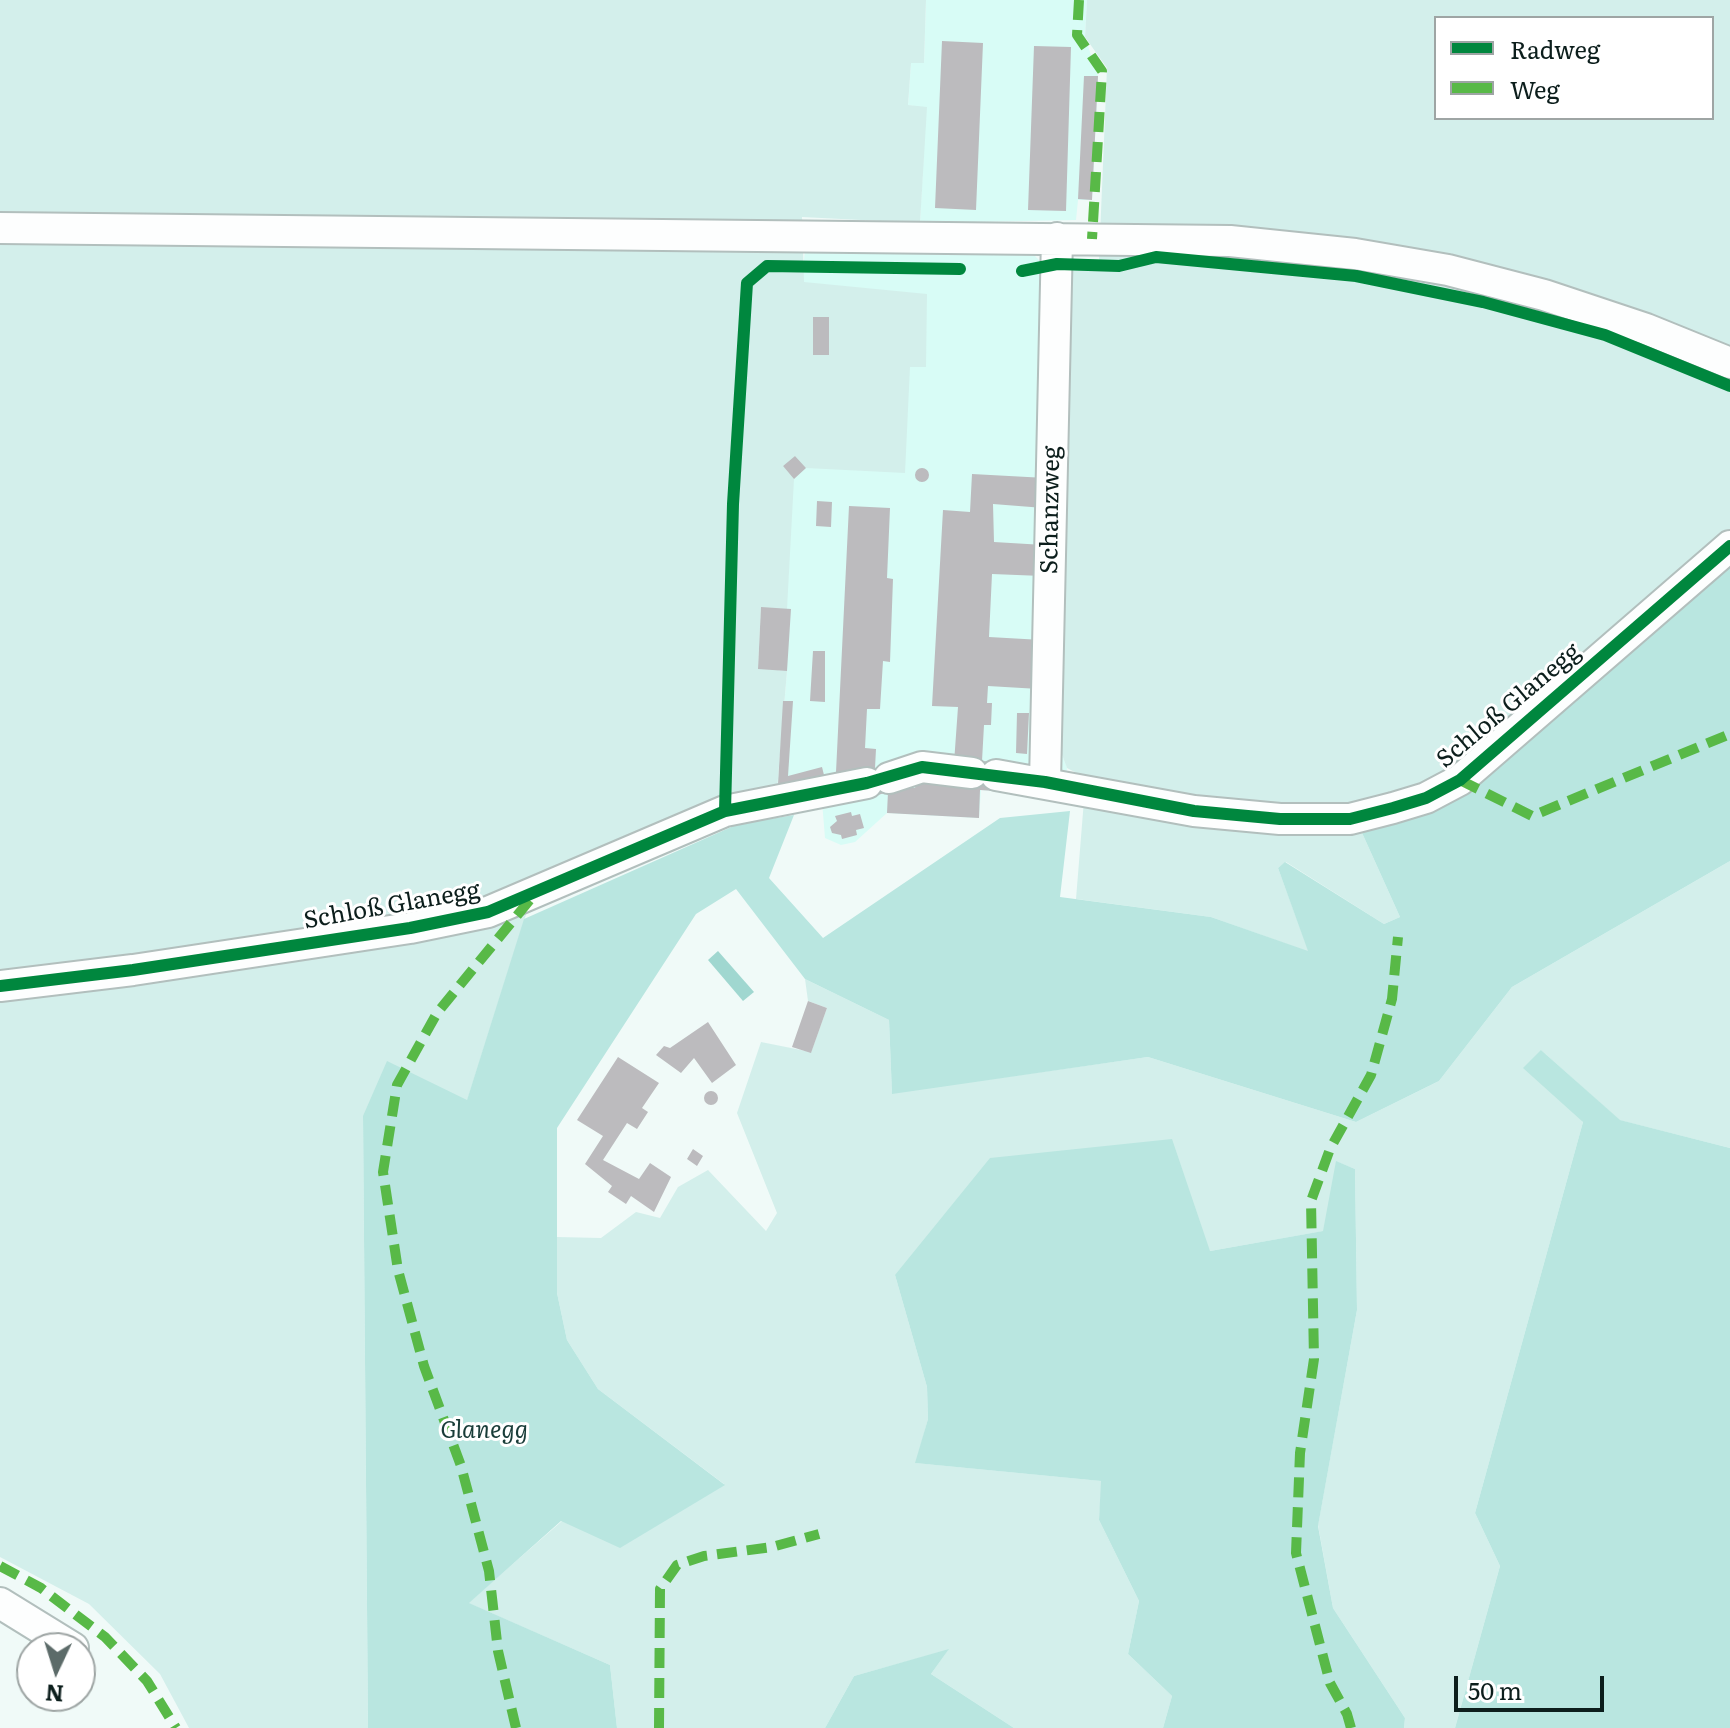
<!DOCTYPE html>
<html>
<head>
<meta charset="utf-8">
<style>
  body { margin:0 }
  #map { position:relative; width:1730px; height:1728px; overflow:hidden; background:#f0faf8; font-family:Literata,serif }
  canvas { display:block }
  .legend { position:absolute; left:1434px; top:16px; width:280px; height:104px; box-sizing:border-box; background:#fff; border:2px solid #9ea5a4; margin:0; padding:10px 14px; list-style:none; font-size:24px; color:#0c1e1c }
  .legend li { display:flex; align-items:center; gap:16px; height:40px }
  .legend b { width:40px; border:2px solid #9ea5a4 }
  .north { position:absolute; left:16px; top:1632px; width:80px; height:80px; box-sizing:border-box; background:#fff; border:2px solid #9ea5a4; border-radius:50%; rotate:184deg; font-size:22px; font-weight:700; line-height:32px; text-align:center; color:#0c1e1c }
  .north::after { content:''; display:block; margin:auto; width:28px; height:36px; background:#5c6b69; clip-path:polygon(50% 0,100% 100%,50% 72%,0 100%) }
  .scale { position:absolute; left:1454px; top:1676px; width:150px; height:36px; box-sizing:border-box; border:4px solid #0c1e1c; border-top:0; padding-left:10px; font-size:24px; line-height:28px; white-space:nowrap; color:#0c1e1c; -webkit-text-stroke:6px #fff; paint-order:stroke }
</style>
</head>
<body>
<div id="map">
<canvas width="1730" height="1728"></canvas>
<ul class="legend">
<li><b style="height:10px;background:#00873e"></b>Radweg</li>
<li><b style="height:10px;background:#58b947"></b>Weg</li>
</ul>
<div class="north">N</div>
<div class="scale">50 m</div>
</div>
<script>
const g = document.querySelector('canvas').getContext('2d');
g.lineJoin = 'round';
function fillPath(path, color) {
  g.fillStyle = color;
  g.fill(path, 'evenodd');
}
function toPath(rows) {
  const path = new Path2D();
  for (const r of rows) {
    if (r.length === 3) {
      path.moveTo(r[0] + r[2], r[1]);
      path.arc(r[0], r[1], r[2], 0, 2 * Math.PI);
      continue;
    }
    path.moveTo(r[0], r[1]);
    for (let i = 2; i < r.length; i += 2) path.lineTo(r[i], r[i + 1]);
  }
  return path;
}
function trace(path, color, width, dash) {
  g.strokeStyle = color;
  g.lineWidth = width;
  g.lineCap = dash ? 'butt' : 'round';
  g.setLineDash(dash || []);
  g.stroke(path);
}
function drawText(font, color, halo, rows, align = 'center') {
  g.font = font + ' Literata,serif';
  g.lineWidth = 6;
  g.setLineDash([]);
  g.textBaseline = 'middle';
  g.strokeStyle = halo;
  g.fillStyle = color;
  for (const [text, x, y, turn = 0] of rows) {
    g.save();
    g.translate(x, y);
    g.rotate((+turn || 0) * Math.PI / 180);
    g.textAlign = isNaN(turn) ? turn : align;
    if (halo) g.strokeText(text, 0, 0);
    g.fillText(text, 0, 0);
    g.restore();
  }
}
const built = toPath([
  [926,0,1087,0,1085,37,1098,76,1092,200,1078,200,1076,220,920,223,926,108,908,105,911,62,924,63],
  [805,250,1033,254,1040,261,1073,259,1052,728,1067,768,1065,796,981,790,979,818,887,813,855,842,841,845,825,838,822,801,777,790,787,671,758,669,761,607,787,608,783,466]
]);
const green = toPath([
  [0,0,926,0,924,63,911,63,908,105,927,107,920,223,802,217,804,282,927,294,926,367,910,367,905,473,806,468,795,456,783,466,794,479,787,609,761,608,758,668,787,671,777,790,537,880,467,1101,363,1116,368,1728,189,1728,160,1674,89,1604,0,1557],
  [1087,0,1730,0,1730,541,1459,771,1410,795,1337,810,1111,791,1067,768,1052,728,1073,259,1099,260,1107,68,1085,37],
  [1436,18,1712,18,1712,118,1436,118],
  [1084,800,1358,824,1400,917,1384,924,1286,862,1278,868,1309,952,1211,917,1076,899],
  [1730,861,1730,1148,1619,1120,1541,1050,1583,1122,1475,1513,1500,1566,1455,1728,1404,1728,1405,1718,1333,1608,1318,1525,1357,1310,1355,1169,1337,1162,1324,1231,1210,1251,895,1275,927,1387,928,1419,916,1463,1102,1481,1099,1520,1139,1601,1128,1654,1172,1696,1163,1728,1014,1728,931,1674,948,1650,854,1676,825,1728,617,1728,610,1665,468,1603,562,1521,724,1484,598,1389,567,1340,557,1293,557,1237,601,1238,636,1212,660,1218,678,1187,708,1170,766,1231,777,1213,737,1113,761,1042,811,1052,827,1008,808,1001,805,979,889,1020,892,1093,1148,1057,1356,1122,1439,1081,1512,987]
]);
const forest = toPath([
  [1730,565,1730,861,1512,987,1439,1081,1356,1122,1148,1057,892,1094,889,1020,805,979,736,889,696,914,557,1128,557,1293,567,1340,598,1389,725,1485,620,1548,561,1521,469,1603,610,1665,617,1728,368,1728,363,1116,387,1061,467,1100,524,919,738,824,794,815,769,878,823,938,1000,818,1070,811,1060,897,1211,917,1308,951,1278,868,1285,862,1384,924,1400,917,1358,824,1394,815],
  [1541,1050,1620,1120,1730,1148,1730,1728,1455,1728,1500,1566,1475,1513,1583,1122,1523,1068],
  [1172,1139,1210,1251,1323,1231,1336,1161,1355,1169,1357,1310,1318,1526,1333,1608,1405,1718,1404,1728,1163,1728,1172,1696,1128,1654,1139,1601,1099,1520,1101,1481,915,1463,928,1419,927,1387,895,1275,990,1158],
  [949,1649,931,1674,1014,1728,825,1728,854,1676]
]);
const water = toPath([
  [718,951,754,992,743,1001,708,960]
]);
const building = toPath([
  [942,41,983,43,976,210,935,208],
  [1034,46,1071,47,1066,211,1028,210],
  [1084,76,1098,76,1092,200,1078,199],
  [813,317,829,317,829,355,813,355],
  [795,456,806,468,794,479,783,466],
  [922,475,7],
  [972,474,1046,478,1044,508,993,504,994,542,1044,545,1042,576,992,574,989,637,1042,640,1039,689,988,686,987,703,992,703,991,725,984,725,982,761,997,762,996,775,995,791,980,790,979,818,887,813,888,792,871,797,865,774,836,772,849,506,890,508,887,578,893,579,890,662,883,661,880,709,867,709,865,748,876,749,875,768,886,766,891,787,915,788,916,784,954,763,958,707,932,706,943,510,970,512],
  [817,501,832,502,831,527,816,526],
  [761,607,791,609,787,671,758,669],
  [813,651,825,651,825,702,810,701],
  [783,701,793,701,788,776,822,767,825,779,786,788,778,784],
  [1017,713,1029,713,1027,754,1016,753],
  [851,812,852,816,860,814,864,828,856,830,857,835,842,839,841,835,832,833,830,827,837,821,835,816],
  [808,1001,827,1008,811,1053,792,1047],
  [708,1022,736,1065,712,1083,694,1058,681,1073,656,1055,664,1046,670,1048],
  [618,1057,659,1083,642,1108,648,1112,637,1129,627,1123,603,1160,639,1179,650,1163,671,1177,654,1212,631,1196,626,1204,608,1192,612,1186,585,1164,603,1136,577,1120],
  [711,1098,7],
  [693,1149,703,1156,697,1166,687,1159]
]);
const minor = toPath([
  [0,228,1230,241,1355,254,1448,270,1544,295,1646,329,1730,363],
  [996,775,1194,811,1280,819,1350,819,1393,808,1426,798,1460,780,1730,546],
  [889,778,922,767,972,773],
  [1045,782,1057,238],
  [0,986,133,970,410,928,488,912,725,811,867,783],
  [0,1603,73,1648]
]);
const quiet = toPath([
  [1079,0,1077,35,1102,71,1092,239],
  [1460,780,1532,816,1730,734],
  [0,1566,41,1588,105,1637,147,1681,176,1728],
  [516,1728,498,1651,489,1571,461,1466,424,1366,398,1270,383,1172,397,1085,437,1013,533,896],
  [659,1728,660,1589,677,1565,704,1556,772,1547,819,1534],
  [1351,1728,1347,1714,1330,1683,1296,1553,1300,1453,1314,1359,1311,1201,1330,1149,1371,1075,1392,999,1398,937]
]);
const cycleway = toPath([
  [1022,271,1057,264,1119,266,1156,257,1356,276,1483,302,1605,335,1730,386],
  [725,811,733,504,747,283,767,266,960,269],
  [0,986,133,970,410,928,488,912,725,811,867,783,922,767,1045,782,1194,811,1280,819,1350,819,1393,808,1426,798,1460,780,1730,546]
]);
const streetNames = [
  ["Schanzweg",1051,510,-89],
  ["Schloß Glanegg",1509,706,-40],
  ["Schloß Glanegg",392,906,-10]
];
const parkNames = [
  ["Glanegg",484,1431]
];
fillPath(built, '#d8fcf6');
fillPath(green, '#d3efeb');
fillPath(forest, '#b9e6e0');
fillPath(water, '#a0d7d0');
fillPath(building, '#bcbbbe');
trace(minor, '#b2bfbd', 34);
trace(minor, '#fdfefe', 30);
trace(quiet, '#58b947', 10, [20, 10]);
trace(cycleway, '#00873e', 12);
drawText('24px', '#0c1e1c', '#fff', streetNames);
drawText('italic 24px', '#183c38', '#fff', parkNames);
</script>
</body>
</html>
